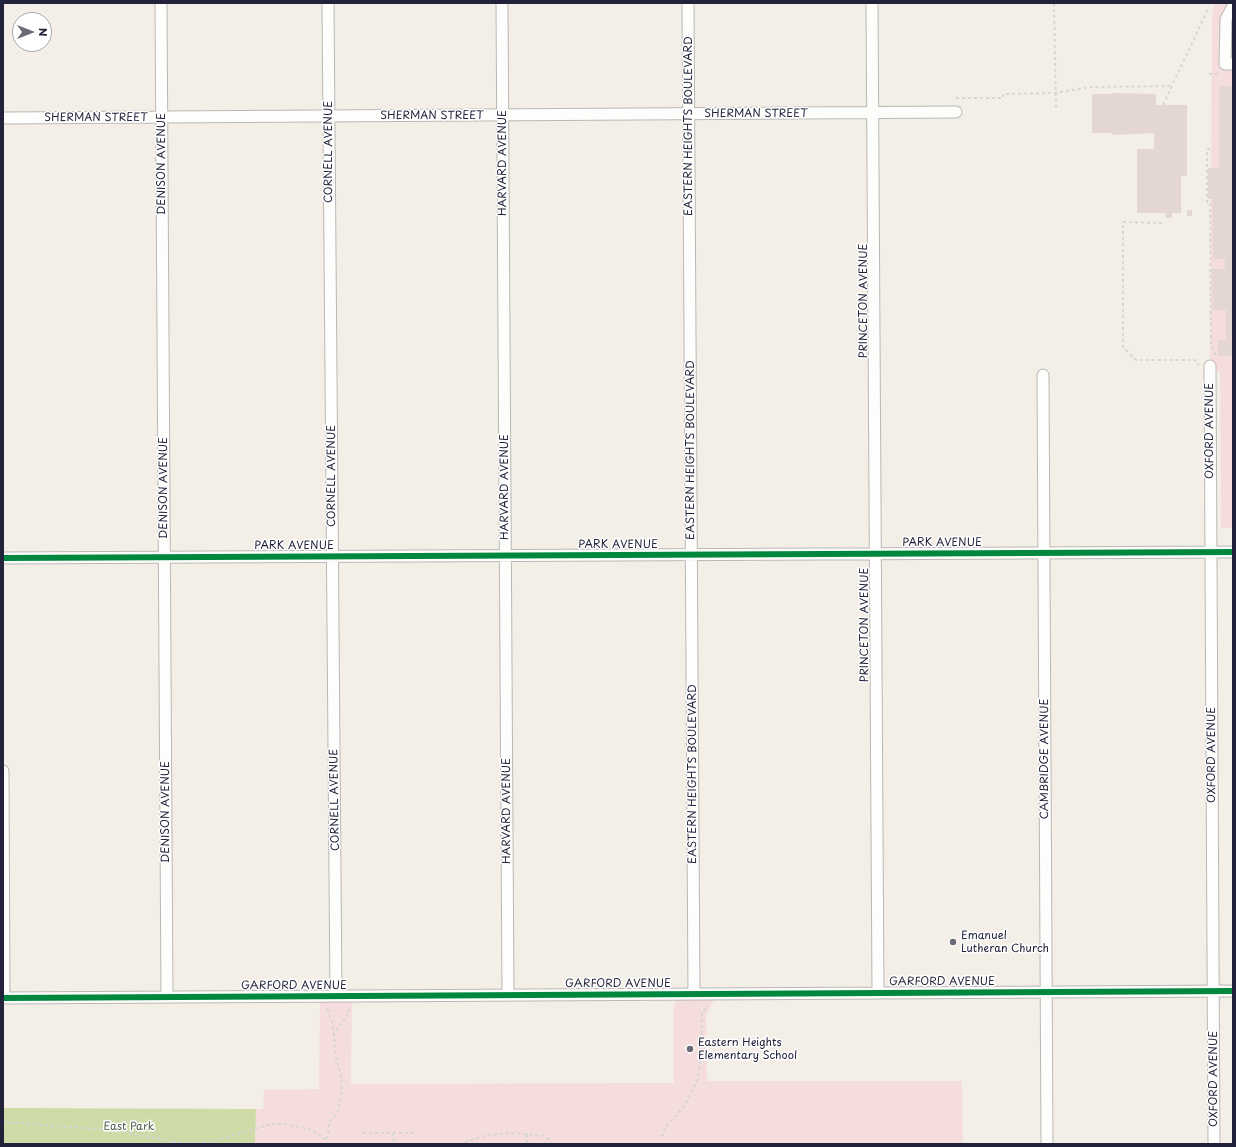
<!DOCTYPE html>
<html>
<head>
<meta charset="utf-8">
<style>
  body { margin:0 }
  #map { position:relative; width:1236px; height:1147px; overflow:hidden; background:#f3efe7; font-family:"Playpen Sans",sans-serif }
  canvas { display:block }
  .frame { position:absolute; inset:0; border:4px solid #22223b; pointer-events:none }
  .north { position:absolute; left:12px; top:12px; width:40px; height:40px; box-sizing:border-box; background:#fff; border:1px solid #a7a7b1; border-radius:50%; rotate:90deg; font-size:11px; font-weight:700; line-height:16px; text-align:center; color:#22223b }
  .north::after { content:''; display:block; margin:auto; width:14px; height:18px; background:#6b6a77; clip-path:polygon(50% 0,100% 100%,50% 72%,0 100%) }
</style>
</head>
<body>
<div id="map">
<canvas width="1236" height="1147"></canvas>
<div class="frame"></div>
<div class="north">N</div>
</div>
<script>
const g = document.querySelector('canvas').getContext('2d');
g.lineJoin = 'round';
function fillPath(path, color) {
  g.fillStyle = color;
  g.fill(path, 'evenodd');
}
function toPath(rows) {
  const path = new Path2D();
  for (const r of rows) {
    path.moveTo(r[0], r[1]);
    for (let i = 2; i < r.length; i += 2) path.lineTo(r[i], r[i + 1]);
  }
  return path;
}
function trace(path, color, width, dash) {
  g.strokeStyle = color;
  g.lineWidth = width;
  g.lineCap = dash ? 'butt' : 'round';
  g.setLineDash(dash || []);
  g.stroke(path);
}
function drawText(font, color, halo, rows, align = 'center') {
  g.font = font + ' "Playpen Sans",sans-serif';
  g.lineWidth = 3;
  g.setLineDash([]);
  g.textBaseline = 'middle';
  g.strokeStyle = halo;
  g.fillStyle = color;
  for (const [text, x, y, turn = 0] of rows) {
    g.save();
    g.translate(x, y);
    g.rotate((+turn || 0) * Math.PI / 180);
    g.textAlign = isNaN(turn) ? turn : align;
    if (halo) g.strokeText(text, 0, 0);
    g.fillText(text, 0, 0);
    g.restore();
  }
}
const built = toPath([
  [1215,3,1233,3,1233,528,1221,528,1220,374,1210,364,1212,17],
  [676,1000,714,1000,706,1015,707,1081,962,1081,963,1144,255,1144,256,1109,263,1109,264,1090,319,1089,320,1001,352,1002,351,1084,674,1083,673,1010]
]);
const green = toPath([
  [3,1108,256,1109,255,1144,3,1144]
]);
const building = toPath([
  [1219,86,1233,86,1233,356,1218,356,1218,340,1226,340,1226,310,1213,310,1212,269,1225,269,1225,259,1213,259,1212,199,1208,199,1208,168,1219,168],
  [1112,93,1156,94,1156,105,1187,105,1187,176,1181,176,1181,213,1172,213,1172,218,1166,218,1165,213,1137,213,1137,149,1154,149,1154,133,1112,135,1112,133,1092,133,1092,94,1112,94],
  [1187,210,1192,210,1192,216,1187,216]
]);
const path = toPath([
  [1054,3,1056,108],
  [1209,74,1220,74],
  [956,98,1003,98,1003,94,1056,93,1091,87,1172,86],
  [1163,105,1208,9],
  [1210,149,1207,149,1207,202,1210,202,1211,345,1216,356],
  [1162,223,1123,222,1123,347,1136,360,1195,360,1199,365],
  [327,1009,332,1021,334,1034,349,1013,349,1009],
  [3,1122,110,1130,157,1138,173,1142,173,1144],
  [363,1133,414,1133],
  [393,1133,394,1144],
  [527,1134,527,1144],
  [661,1136,663,1135,665,1128,685,1105,697,1081,701,1059,702,1014,706,1007],
  [326,1139,328,1134,330,1121,338,1112,342,1090,341,1074,336,1058,334,1034],
  [173,1142,202,1143,213,1141,261,1127,272,1124,282,1124,301,1127,311,1130,323,1137,328,1144],
  [459,1144,487,1135,513,1133,543,1136,550,1140,553,1144]
]);
const minor = toPath([
  [161,3,167,997],
  [328,3,336,996],
  [502,3,508,995],
  [688,3,694,994],
  [872,3,878,993],
  [1233,6,1226,19,1225,64,1233,64],
  [3,118,956,112],
  [1210,366,1214,1144],
  [1043,375,1047,1144],
  [3,558,1233,552],
  [3,771,4,998],
  [3,998,1233,991]
]);
const cycleway = toPath([
  [3,558,1233,552],
  [3,998,1233,991]
]);
const markers = [
  [953,942,4,"#6b6a77"],
  [690,1049,4,"#6b6a77"]
];
const streetNames = [
  ["SHERMAN STREET",756,114],
  ["SHERMAN STREET",432,116],
  ["SHERMAN STREET",96,118],
  ["EASTERN HEIGHTS BOULEVARD",689,126,-90],
  ["CORNELL AVENUE",329,152,-90],
  ["HARVARD AVENUE",503,163,-90],
  ["DENISON AVENUE",162,164,-90],
  ["PRINCETON AVENUE",864,301,-90],
  ["OXFORD AVENUE",1210,431,-90],
  ["EASTERN HEIGHTS BOULEVARD",691,450,-90],
  ["CORNELL AVENUE",332,476,-90],
  ["HARVARD AVENUE",505,487,-90],
  ["DENISON AVENUE",164,488,-90],
  ["PARK AVENUE",942,543],
  ["PARK AVENUE",618,545],
  ["PARK AVENUE",294,546],
  ["PRINCETON AVENUE",865,625,-90],
  ["OXFORD AVENUE",1212,755,-90],
  ["CAMBRIDGE AVENUE",1045,759,-90],
  ["EASTERN HEIGHTS BOULEVARD",693,774,-90],
  ["CORNELL AVENUE",335,800,-91],
  ["HARVARD AVENUE",507,811,-90],
  ["DENISON AVENUE",166,812,-90],
  ["GARFORD AVENUE",942,982],
  ["GARFORD AVENUE",618,984],
  ["GARFORD AVENUE",294,986],
  ["OXFORD AVENUE",1214,1079,-90]
];
const poiNames = [
  ["Emanuel",961,936],
  ["Lutheran Church",961,949],
  ["Eastern Heights",698,1043],
  ["Elementary School",698,1056]
];
const parkNames = [
  ["East Park",129,1127]
];
fillPath(built, '#f5dddd');
fillPath(green, '#cedba7');
fillPath(building, '#e4d6d1');
trace(minor, '#bab8b6', 13);
trace(path, '#d6d6d4', 2, [3, 3]);
trace(minor, '#fdfdfb', 11);
trace(cycleway, '#00873e', 6);
for (const [x, y, r, color] of markers) {
  const dot = new Path2D();
  dot.arc(x, y, r, 0, 2 * Math.PI);
  g.fillStyle = color;
  g.fill(dot);
  trace(dot, '#fff', 1.5);
}
drawText('11px', '#22223b', '#fff', streetNames);
drawText('11px', '#22223b', '#fff', poiNames, 'left');
drawText('11px', '#535d4e', '#fff', parkNames);
</script>
</body>
</html>
